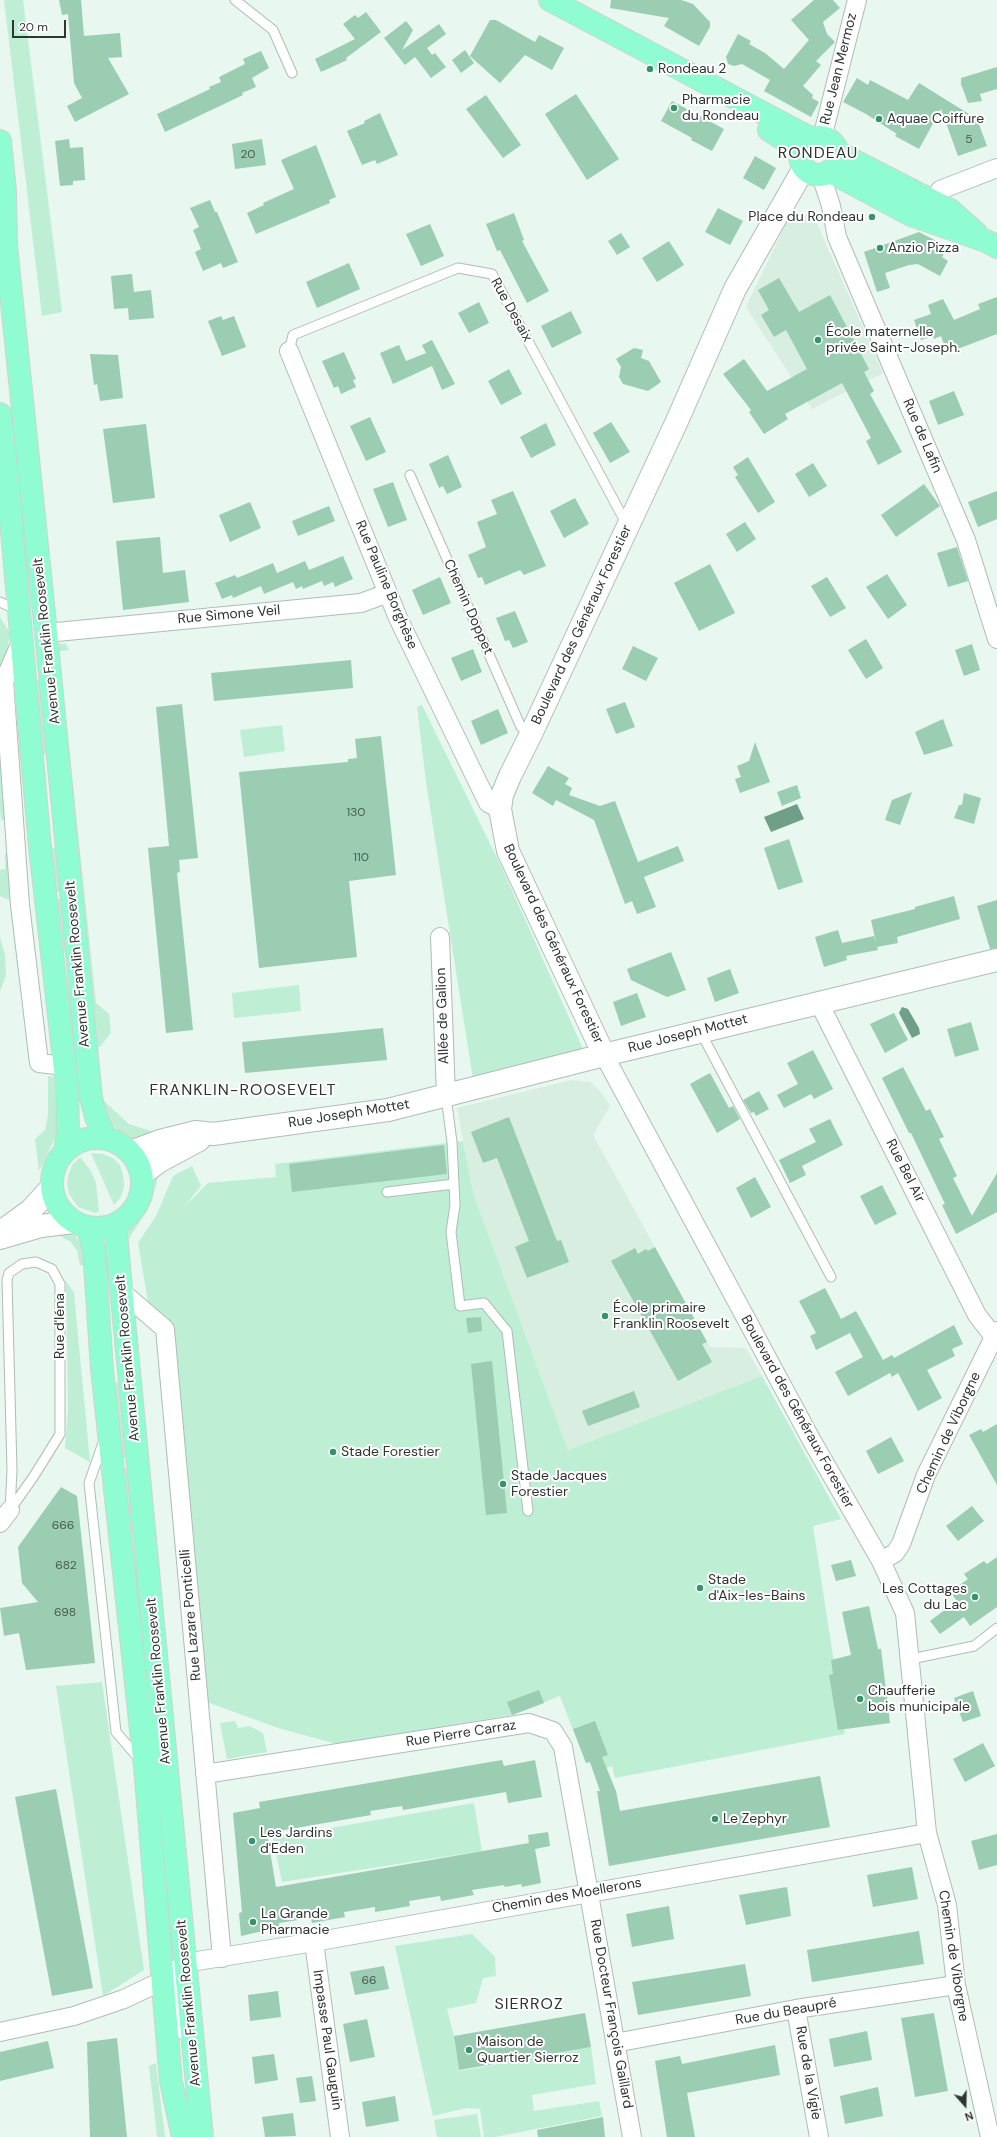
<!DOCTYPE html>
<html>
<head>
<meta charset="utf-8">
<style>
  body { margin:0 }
  #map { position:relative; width:997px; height:2137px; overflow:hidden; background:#e8f7ef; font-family:"DM Sans",sans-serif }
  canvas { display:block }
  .north { position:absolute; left:945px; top:2085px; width:40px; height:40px; -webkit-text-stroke:3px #fff; paint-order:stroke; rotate:160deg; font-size:11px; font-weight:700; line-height:16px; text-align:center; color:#2f3532 }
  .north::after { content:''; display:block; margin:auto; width:14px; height:18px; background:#2f3532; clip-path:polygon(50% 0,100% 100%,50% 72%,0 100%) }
  .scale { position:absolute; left:12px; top:20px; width:54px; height:18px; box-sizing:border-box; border:2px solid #2f3532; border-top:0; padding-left:5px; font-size:12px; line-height:14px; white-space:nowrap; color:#2f3532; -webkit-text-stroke:3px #fff; paint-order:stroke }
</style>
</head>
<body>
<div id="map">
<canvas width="997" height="2137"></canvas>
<div class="north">N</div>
<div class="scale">20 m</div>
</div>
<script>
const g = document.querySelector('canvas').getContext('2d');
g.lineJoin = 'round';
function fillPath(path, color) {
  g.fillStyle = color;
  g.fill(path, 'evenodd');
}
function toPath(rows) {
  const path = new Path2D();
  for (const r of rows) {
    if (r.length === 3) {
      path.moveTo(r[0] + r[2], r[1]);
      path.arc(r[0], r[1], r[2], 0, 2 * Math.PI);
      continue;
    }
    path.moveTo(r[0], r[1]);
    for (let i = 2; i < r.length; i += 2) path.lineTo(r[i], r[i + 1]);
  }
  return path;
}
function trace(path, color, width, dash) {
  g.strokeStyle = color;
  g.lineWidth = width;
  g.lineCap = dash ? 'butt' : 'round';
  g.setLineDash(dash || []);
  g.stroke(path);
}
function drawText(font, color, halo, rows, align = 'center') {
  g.font = font + ' "DM Sans",sans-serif';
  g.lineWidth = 4;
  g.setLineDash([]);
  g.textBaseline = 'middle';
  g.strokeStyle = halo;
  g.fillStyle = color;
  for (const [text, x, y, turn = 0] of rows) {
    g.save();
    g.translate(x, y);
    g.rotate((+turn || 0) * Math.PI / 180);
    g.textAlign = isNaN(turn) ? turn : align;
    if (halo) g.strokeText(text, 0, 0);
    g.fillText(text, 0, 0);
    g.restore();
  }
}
const built = toPath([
  [792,211,815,219,883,373,812,409,746,307],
  [572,1080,590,1082,601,1092,610,1106,593,1135,710,1347,746,1348,762,1376,568,1450,474,1196,457,1108]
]);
const green = toPath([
  [4,0,23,0,62,312,42,316],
  [0,617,10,633,7,652,0,666],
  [58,644,66,644,69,650,59,651,96,1003,109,1014,111,1033,100,1047,93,1048],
  [34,680,42,681,50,756,40,753],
  [422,705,502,868,583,1049,473,1079,426,782,417,707],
  [0,720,8,820,1,820,0,810],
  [282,725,285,751,244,757,240,730],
  [49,846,59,850,64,892,54,892],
  [5,853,11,857,9,900,0,896,0,870,5,869],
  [55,898,64,900,71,954,60,950],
  [0,938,5,954,6,976,0,991],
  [299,985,301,1011,234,1018,232,993],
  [48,1076,54,1077,57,1134,39,1171,35,1139,45,1130,48,1115],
  [104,1101,129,1124,157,1133,143,1141,129,1137,117,1130,109,1120,99,1103],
  [463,1141,474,1196,568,1450,762,1376,841,1519,813,1526,845,1734,615,1778,612,1766,594,1773,590,1762,586,1763,560,1696,512,1715,337,1744,278,1728,204,1701,168,1316,167,1318,148,1302,138,1243,156,1216,173,1176,192,1166,201,1186,184,1207,208,1183,276,1177,275,1164],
  [91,1153,103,1154,113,1158,120,1165,123,1175,124,1186,121,1197,114,1205],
  [80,1157,91,1171,96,1183,99,1211,95,1213,78,1207,69,1194,67,1183,69,1173,72,1165],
  [158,1177,152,1201,129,1239,131,1274,127,1276,126,1230,133,1218,147,1202,153,1179],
  [66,1231,74,1235,80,1242,84,1250,85,1266,80,1265,77,1251,71,1242,60,1236,45,1234],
  [66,1281,74,1293,90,1462,65,1448,68,1410],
  [108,1382,120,1383,128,1459,115,1455],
  [117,1465,129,1470,136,1533,125,1529],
  [102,1682,144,1970,103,1996,56,1686],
  [235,1721,238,1728,250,1726,263,1733,267,1752,227,1759,220,1723],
  [474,1803,482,1851,282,1882,273,1838],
  [472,1934,495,1957,496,1976,483,1978,476,2003,447,2009,454,2036,459,2071,591,2047,596,2084,532,2095,534,2111,599,2101,602,2116,495,2137,484,2137,480,2109,466,2108,433,2116,395,1946],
  [156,2063,165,2137,157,2137,149,2066],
  [477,2114,481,2137,437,2137,434,2120]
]);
const water = toPath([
  [797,804,804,819,771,832,764,817],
  [902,1007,908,1009,919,1028,920,1034,912,1038,899,1013]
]);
const building = toPath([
  [59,0,81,0,84,36,120,33,122,57,108,58,129,94,75,122,67,106,82,98,74,83,68,14,62,15],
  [611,0,681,0,693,4,710,22,710,27,699,46,664,26,669,18,610,8],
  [814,0,833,0,840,8,823,22,827,34,835,42,816,61,821,65,803,86,813,95,812,98,819,102,811,117,764,91,770,80,742,64,734,66,728,64,726,57,738,34,751,41,749,44,765,53,784,69,809,40,791,20],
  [366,12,381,32,346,58,347,60,321,72,315,59,355,39,343,24,355,15,358,18],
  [490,20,496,20,535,42,539,35,564,48,552,70,525,55,500,83,470,56],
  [406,21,413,30,402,50,439,24,446,34,427,48,432,55,435,53,446,67,431,78,415,57,405,65,384,38],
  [465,50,474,63,461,73,452,60],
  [261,51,269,68,252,78,256,87,242,93,243,95,165,132,157,114,210,89,209,87,221,82,219,77,245,64,243,59],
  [997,67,997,89,980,94,982,101,968,103,961,84,961,78],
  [857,78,868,85,870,80,908,100,919,83,977,119,987,146,958,156,941,109,919,149,895,136,897,134,866,114,843,102],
  [576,94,619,159,587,180,545,114],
  [486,95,521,145,503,158,466,109],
  [672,101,724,129,712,151,691,140,692,138,661,121],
  [380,113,398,155,377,164,375,160,362,165,347,131,365,123,364,121],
  [69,139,70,148,83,147,85,180,73,181,73,185,60,186,55,141],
  [262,139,266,165,235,169,232,144],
  [316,145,336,197,329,200,330,203,256,234,247,213,264,205,263,203,294,189,281,160],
  [755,156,776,168,764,190,743,178],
  [210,200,215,212,217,212,238,262,223,268,221,263,203,271,195,252,201,249,193,230,199,227,190,208],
  [718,208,743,221,730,245,705,232],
  [514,213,524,240,522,241,549,291,527,303,500,250,497,251,486,224],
  [430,224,444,256,421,266,406,234],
  [919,232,948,247,942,257,948,261,940,276,918,264,909,265,885,273,890,288,877,292,864,252],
  [621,233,630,247,617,255,608,241],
  [669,241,684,265,657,282,642,258],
  [349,263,360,289,317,308,306,282],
  [132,274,134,292,151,290,154,318,129,320,128,308,114,309,111,276],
  [779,278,799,312,830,295,869,369,864,372,874,391,870,394,902,452,878,465,866,441,871,438,842,383,785,414,788,419,764,434,749,412,751,410,723,374,744,359,767,391,807,369,786,330,774,337,761,315,769,310,758,290],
  [997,297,997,334,947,353,941,336,934,339,933,336,921,340,914,320,931,314,928,305,943,299,954,320,980,309,978,304],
  [479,302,489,323,469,333,458,313],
  [571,311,582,333,552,348,541,326],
  [221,316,223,320,234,316,246,347,222,356,208,321],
  [432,340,455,384,442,390,432,366,393,384,380,353,399,345,406,361,426,353,422,345],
  [634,348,643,350,641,358,649,361,661,382,648,391,623,384,619,377,621,367,616,359],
  [344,352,356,379,353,380,356,387,341,394,338,386,334,388,322,361],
  [90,354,118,355,123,398,100,401,97,384,94,385],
  [509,369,522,394,501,405,488,381],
  [954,391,964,415,938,425,929,401],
  [370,417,386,452,366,461,350,426],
  [611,422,630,452,610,463,593,433],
  [546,423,556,445,531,458,520,437],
  [146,424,155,498,113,503,103,429],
  [448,455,462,487,447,494,443,486,439,488,429,464],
  [748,457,775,502,758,513,735,477,738,475,733,467],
  [813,463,827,486,809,497,795,474],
  [393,482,407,520,388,527,373,489],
  [924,484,940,506,896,537,881,515],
  [513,491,546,566,524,575,520,570,485,585,482,577,478,578,468,555,486,547,477,522,497,514,491,500],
  [997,491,997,519,978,527,968,502],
  [575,498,589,524,564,538,550,511],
  [250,502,261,528,230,542,219,515],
  [329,506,335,521,298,536,292,521],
  [745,522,756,539,737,552,726,534],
  [160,537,163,573,185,570,189,602,123,610,116,541],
  [957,547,968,581,948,587,937,553],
  [343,556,353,579,335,587,333,582,324,586,322,581,303,589,302,586,296,589,293,582,264,594,261,586,233,598,232,595,222,599,215,583,235,575,237,578,273,563,277,573,305,561,309,570],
  [710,564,735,613,699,631,674,583],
  [887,574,907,605,888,619,866,587],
  [440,577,451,603,423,615,412,590],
  [827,577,846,608,830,617,811,586],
  [515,611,528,642,513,648,509,640,505,641,496,618],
  [866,639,883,668,866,679,848,650],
  [972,644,980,670,964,676,955,650],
  [633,646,658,658,646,681,622,669],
  [473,649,482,672,461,681,451,658],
  [351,660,353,688,214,701,211,673],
  [625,702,635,727,616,734,606,709],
  [182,704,198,858,179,860,180,872,177,873,193,1030,166,1033,148,848,169,846,156,707],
  [498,709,508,733,481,745,471,721],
  [943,719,953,746,924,755,915,732],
  [381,736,396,875,349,881,357,957,259,968,239,772,348,762,348,759,357,758,355,739],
  [755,742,770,782,740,793,735,779,741,777,737,766,749,761],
  [548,766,569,778,565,784,572,788,569,795,600,806,615,801,638,862,678,846,684,861,644,877,656,907,637,914,632,901,625,904,594,820,556,800,553,806,532,793],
  [797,785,801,798,782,806,777,792],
  [912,792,900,825,885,820,892,800],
  [964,793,981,798,974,824,954,818,959,805,962,805],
  [789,839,803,882,778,890,764,848],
  [954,896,960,919,897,937,898,943,877,947,871,920,915,909,915,907],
  [997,900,997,948,990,949,977,906],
  [838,930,842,943,874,936,878,950,846,956,847,960,824,967,815,937],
  [671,952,686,990,667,997,631,980,627,969],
  [730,969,739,993,715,1002,707,978],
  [637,993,646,1017,621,1026,613,1002],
  [894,1013,908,1040,885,1053,870,1024],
  [971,1022,979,1050,955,1057,947,1029],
  [383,1028,387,1060,245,1073,242,1042],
  [813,1050,833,1089,814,1099,811,1094,784,1108,777,1095,798,1084,787,1063],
  [903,1067,926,1111,930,1109,944,1137,939,1139,957,1176,953,1178,972,1216,997,1173,997,1212,956,1234,942,1205,945,1204,911,1133,909,1133,882,1078],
  [710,1073,729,1108,733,1106,740,1119,717,1133,690,1084],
  [759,1091,769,1109,756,1116,754,1112,751,1113,743,1100],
  [509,1117,557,1241,561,1240,569,1262,527,1278,515,1247,529,1241,497,1158,483,1163,471,1132],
  [830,1119,843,1145,802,1166,806,1175,790,1183,779,1160,816,1142,809,1129],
  [444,1145,447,1174,292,1192,289,1164],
  [755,1177,771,1207,751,1218,736,1188],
  [882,1185,897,1214,875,1225,860,1196],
  [655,1247,707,1342,702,1344,712,1362,678,1381,611,1261,635,1248,638,1254,646,1249,648,1251],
  [825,1288,841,1319,856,1311,883,1360,892,1355,894,1358,954,1325,963,1344,952,1349,955,1356,927,1370,942,1398,918,1411,898,1373,892,1377,890,1373,848,1396,835,1372,863,1357,850,1333,816,1350,810,1336,816,1333,799,1301],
  [481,1317,482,1331,468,1333,466,1318],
  [492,1361,507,1513,486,1515,471,1364],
  [634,1391,640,1407,588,1426,582,1411],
  [997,1424,997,1485,969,1435,981,1429,983,1432],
  [891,1437,904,1461,878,1474,866,1451],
  [61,1487,77,1496,95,1663,26,1670,19,1633,4,1636,0,1608,38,1602,22,1583,18,1547],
  [972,1506,984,1521,958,1541,946,1526],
  [997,1557,997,1607,970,1626,964,1617,940,1634,930,1621,957,1601,950,1592,968,1579,964,1574,984,1561,987,1564],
  [851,1560,856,1576,836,1581,831,1565],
  [869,1606,878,1649,881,1649,890,1723,838,1730,829,1675,833,1674,831,1660,851,1655,842,1612],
  [539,1690,544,1703,512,1715,507,1702],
  [973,1691,981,1716,963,1722,954,1698],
  [595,1721,608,1755,602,1757,616,1791,620,1811,820,1776,830,1827,609,1866,597,1791,600,1791,590,1762,586,1763,573,1729],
  [983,1743,995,1766,965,1782,953,1759],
  [502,1760,504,1766,535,1760,542,1797,508,1803,506,1792,403,1810,402,1806,370,1811,371,1815,267,1833,276,1887,529,1843,528,1835,548,1832,550,1846,535,1849,541,1883,522,1887,521,1884,505,1887,504,1885,472,1890,474,1895,441,1901,440,1896,409,1901,410,1906,375,1912,375,1907,344,1912,345,1917,312,1923,311,1918,279,1923,280,1926,263,1929,263,1931,241,1936,239,1913,242,1912,233,1813,260,1808,259,1802],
  [56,1789,93,1988,52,1996,15,1797],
  [997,1834,997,1865,979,1870,971,1841],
  [912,1867,918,1899,873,1907,867,1875],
  [787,1887,791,1916,746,1925,739,1895],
  [669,1906,674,1939,632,1947,626,1914],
  [919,1931,924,1964,812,1982,807,1950],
  [745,1964,751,1996,638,2015,632,1982],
  [384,1966,389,1989,355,1995,350,1972],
  [278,1991,281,2017,250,2021,248,1995],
  [585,2013,591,2047,459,2070,454,2036],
  [934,2013,948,2091,915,2097,901,2018],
  [367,2019,375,2057,350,2062,343,2024],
  [867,2031,872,2060,834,2067,829,2039],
  [117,2038,127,2137,90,2137,87,2042],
  [48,2041,54,2068,0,2081,0,2052],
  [775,2045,780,2075,687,2093,695,2137,667,2137,655,2061,680,2056,682,2064],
  [274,2054,278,2080,255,2084,252,2057],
  [312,2076,316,2101,300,2103,296,2078],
  [878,2087,883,2116,845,2124,840,2096],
  [395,2096,399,2121,366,2127,362,2102],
  [293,2113,296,2136,265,2137,262,2117],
  [603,2117,605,2137,538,2137,537,2130]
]);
const service = toPath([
  [235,0,273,30,292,73],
  [289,351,293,335,458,268,492,274,627,525],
  [410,475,521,727,531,734],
  [0,602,19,611],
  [700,1031,831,1277],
  [446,1096,452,1142,455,1205,451,1232,460,1306,484,1303,507,1331,528,1511],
  [387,1192,454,1184],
  [36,1262,52,1269,60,1284,60,1434,34,1476,10,1510,12,1470,7,1280,9,1273,22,1264,36,1262],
  [104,1440,89,1483,103,1612,116,1732,140,1760],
  [911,1659,974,1646,997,1628]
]);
const minor = toPath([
  [822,138,857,0],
  [821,175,831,206,837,237,966,540,997,639],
  [933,201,940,190,997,168],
  [289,351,398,618,488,803,500,809],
  [46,633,361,603,388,593],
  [21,642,4,681,20,905,39,1063,64,1066],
  [440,937,446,1096],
  [819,1003,977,1315,994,1337],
  [604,1055,812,1441,881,1561,905,1613,927,1833,947,1905,956,1985,990,2137],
  [121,1291,165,1329,222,1958],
  [0,1523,10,1510],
  [881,1561,895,1553,901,1544,926,1475,997,1331],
  [205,1774,529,1723,553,1731,563,1747,632,2137],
  [314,1942,340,2137],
  [164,1980,182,2012,184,2030],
  [796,2009,819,2137],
  [0,2032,74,2016,124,1999,164,1980,185,1963,314,1942,927,1833],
  [615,2043,796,2009,956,1985]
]);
const tertiary = toPath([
  [604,1055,508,851,500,809,502,795,510,776,531,734,677,421,735,289,804,168],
  [130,1152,160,1141,196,1132,213,1134,388,1110,604,1055,997,960],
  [142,1174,160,1161,199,1140],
  [1,1232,31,1210,52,1187],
  [0,1238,41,1226,73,1222]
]);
const primary = toPath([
  [550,0,812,139],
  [769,130,801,151],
  [819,156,19],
  [0,141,5,191,6,245,46,633,91,1098,96,1117,106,1139],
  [837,152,950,210,976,233],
  [829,171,911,215,986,241,997,247],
  [0,414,8,487,40,847,67,1087,68,1133,65,1151],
  [97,1183,45],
  [115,1225,202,2137],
  [88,1228,94,1251,102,1369,145,1767,171,2082,183,2137]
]);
const markers = [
  [650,69,4,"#36936b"],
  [674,108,4,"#36936b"],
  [879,119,4,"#36936b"],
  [872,217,4,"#36936b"],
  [880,248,4,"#36936b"],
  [818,340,4,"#36936b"],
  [605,1316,4,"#36936b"],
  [333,1452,4,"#36936b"],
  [503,1484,4,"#36936b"],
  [700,1588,4,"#36936b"],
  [975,1597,4,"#36936b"],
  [860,1699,4,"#36936b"],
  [715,1819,4,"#36936b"],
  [252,1841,4,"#36936b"],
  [253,1922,4,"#36936b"],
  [469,2050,4,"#36936b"]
];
const numberNames = [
  ["5",969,140],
  ["20",248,155],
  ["130",356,813],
  ["110",361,858],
  ["666",63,1526],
  ["682",66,1566],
  ["698",65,1613],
  ["66",369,1981]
];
const poiNames = [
  ["Rondeau 2",658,69],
  ["Pharmacie",682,100],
  ["du Rondeau",682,116],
  ["Aquae Coiffure",887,119],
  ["Place du Rondeau",864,217,"right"],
  ["Anzio Pizza",888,248],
  ["École maternelle",826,332],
  ["privée Saint-Joseph.",826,348],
  ["École primaire",613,1308],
  ["Franklin Roosevelt",613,1324],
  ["Stade Forestier",341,1452],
  ["Stade Jacques",511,1476],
  ["Forestier",511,1492],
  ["Stade",708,1580],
  ["d'Aix-les-Bains",708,1596],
  ["Les Cottages",967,1589,"right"],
  ["du Lac",967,1605,"right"],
  ["Chaufferie",868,1691],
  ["bois municipale",868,1707],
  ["Le Zephyr",723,1819],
  ["Les Jardins",260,1833],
  ["d'Eden",260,1849],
  ["La Grande",261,1914],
  ["Pharmacie",261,1930],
  ["Maison de",477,2042],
  ["Quartier Sierroz",477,2058]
];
const streetNames = [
  ["Rue Jean Mermoz",839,69,-76],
  ["Rue Desaix",511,310,61],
  ["Rue de Lafin",922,436,67],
  ["Rue Pauline Borghèse",386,585,67],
  ["Chemin Doppet",468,607,66],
  ["Rue Simone Veil",229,615,-5],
  ["Boulevard des Généraux Forestier",582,625,-65],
  ["Avenue Franklin Roosevelt",47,641,-96],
  ["Boulevard des Généraux Forestier",553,944,65],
  ["Avenue Franklin Roosevelt",78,964,-95],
  ["Allée de Galion",443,1016,-92],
  ["Rue Joseph Mottet",688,1034,-14],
  ["Rue Joseph Mottet",349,1114,-9],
  ["Rue Bel Air",905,1171,63],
  ["Rue d'Iéna",60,1326,-90],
  ["Avenue Franklin Roosevelt",128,1358,-95],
  ["Boulevard des Généraux Forestier",797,1412,61],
  ["Chemin de Viborgne",949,1433,-65],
  ["Rue Lazare Ponticelli",191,1615,-95],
  ["Avenue Franklin Roosevelt",159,1681,-95],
  ["Rue Pierre Carraz",461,1734,-9],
  ["Chemin des Moellerons",567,1896,-10],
  ["Chemin de Viborgne",953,1956,81],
  ["Avenue Franklin Roosevelt",189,2003,-95],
  ["Rue du Beaupré",786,2012,-10],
  ["Rue Docteur François Gaillard",611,2014,80],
  ["Impasse Paul Gauguin",327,2040,82],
  ["Rue de la Vigie",808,2073,80]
];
const quarterNames = [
  ["RONDEAU",818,154],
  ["FRANKLIN-ROOSEVELT",243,1091],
  ["SIERROZ",529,2005]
];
fillPath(built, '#d7eee1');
fillPath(green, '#beefd5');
fillPath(water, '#6fa087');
fillPath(building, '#9acdb2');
trace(service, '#aebdb5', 11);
trace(minor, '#aebdb5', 20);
trace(tertiary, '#aebdb5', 24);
trace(primary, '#d1d3d2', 24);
trace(service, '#fff', 9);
trace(minor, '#fff', 18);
trace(tertiary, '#fff', 22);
trace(primary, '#90fcd1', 22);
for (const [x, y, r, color] of markers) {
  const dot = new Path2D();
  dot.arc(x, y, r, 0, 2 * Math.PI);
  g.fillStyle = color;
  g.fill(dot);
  trace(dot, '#fff', 1.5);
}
drawText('12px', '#4a5b52', null, numberNames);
drawText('14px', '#2f3532', '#fff', poiNames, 'left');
drawText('14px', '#2f3532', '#fff', streetNames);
g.letterSpacing = '1px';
drawText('16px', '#2f3532', '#fff', quarterNames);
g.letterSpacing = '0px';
</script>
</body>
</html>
